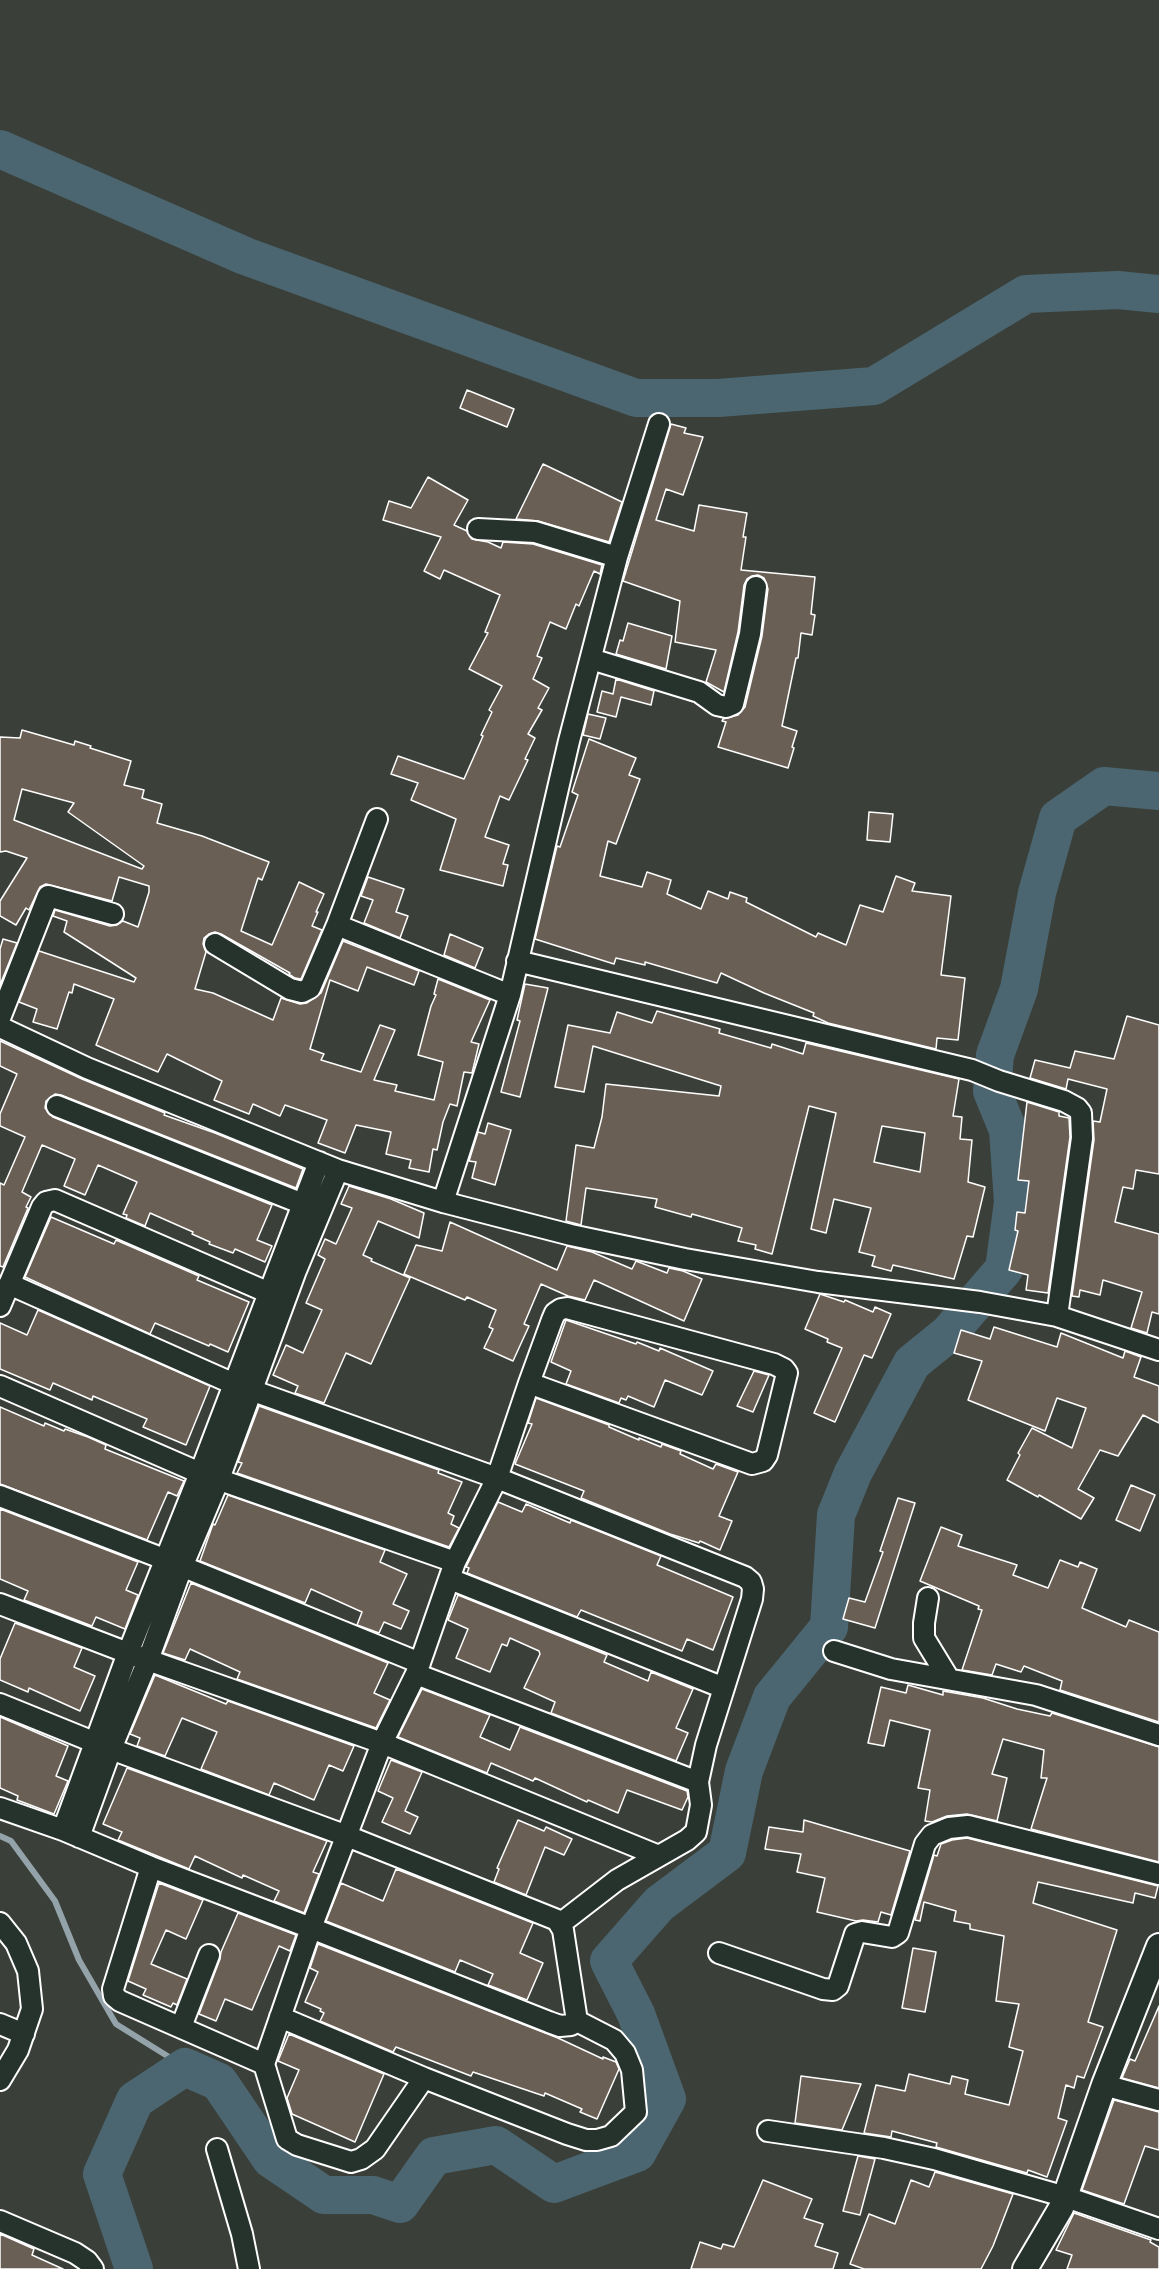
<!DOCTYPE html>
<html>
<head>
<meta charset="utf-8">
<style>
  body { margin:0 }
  canvas { display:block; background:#3a4039 }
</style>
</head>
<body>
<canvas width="1159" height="2269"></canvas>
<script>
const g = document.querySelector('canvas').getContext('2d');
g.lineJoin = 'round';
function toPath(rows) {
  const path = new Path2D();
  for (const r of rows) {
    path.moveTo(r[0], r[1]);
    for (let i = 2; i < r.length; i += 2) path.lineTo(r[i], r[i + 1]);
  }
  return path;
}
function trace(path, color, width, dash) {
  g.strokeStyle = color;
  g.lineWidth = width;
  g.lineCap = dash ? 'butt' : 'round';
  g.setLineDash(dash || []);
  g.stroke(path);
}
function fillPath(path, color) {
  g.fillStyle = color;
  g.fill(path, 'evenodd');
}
const stream = toPath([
  [0,1836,11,1841,55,1901,79,1960,116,2024,185,2067]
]);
const river = toPath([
  [0,149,245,256,636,398,718,398,874,386,1026,294,1118,290,1159,294],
  [134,2269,102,2174,135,2100,185,2067,219,2082,271,2159,324,2195,373,2195,400,2204,434,2156,496,2145,554,2184,637,2153,667,2099,636,2014,609,1961,659,1904,727,1853,744,1771,772,1697,829,1627,836,1515,853,1473,912,1363,949,1333,1004,1269,1013,1202,1008,1130,992,1091,995,1055,1019,989,1037,893,1058,818,1104,786,1159,791]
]);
const building = toPath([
  [467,390,514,409,507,427,460,408,467,390],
  [671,424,686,428,684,433,703,437,683,495,666,489,656,520,694,531,699,505,747,513,743,537,746,537,741,570,815,577,811,614,815,615,812,635,801,633,798,658,796,658,782,726,797,731,792,747,794,748,788,768,718,747,726,722,722,721,723,719,738,715,745,707,762,636,768,589,764,578,758,575,752,576,747,579,744,585,738,632,724,692,706,682,716,650,675,642,680,601,623,581,671,424],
  [543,464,622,502,609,542,538,521,516,519,543,464],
  [428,477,468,500,454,525,467,531,472,539,488,542,501,548,503,542,533,544,602,565,600,574,594,571,579,606,576,604,566,629,550,622,537,656,542,658,533,679,549,688,538,708,542,710,528,734,535,738,525,759,528,760,509,800,500,796,485,837,509,845,503,864,508,865,503,886,440,870,456,819,411,800,418,783,391,774,398,756,464,779,483,736,481,735,492,712,489,710,502,686,469,669,488,633,485,632,500,595,444,570,440,579,424,571,441,537,383,520,389,501,411,508,428,477],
  [628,623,672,636,666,669,616,654,620,640,623,641,628,623],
  [616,679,654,691,651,705,621,697,616,717,597,712,602,691,613,694,616,679],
  [588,714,606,718,600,739,583,735,588,714],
  [22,730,74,745,75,741,91,746,90,748,131,761,124,785,144,790,142,798,162,804,157,823,202,836,269,862,262,880,258,878,241,931,272,945,299,882,324,894,316,912,318,912,312,926,322,930,301,979,295,978,289,974,290,973,221,934,215,932,209,934,204,938,203,944,206,952,195,989,213,993,273,1020,281,998,300,1004,307,1003,321,993,343,941,419,971,414,985,367,967,358,991,330,980,310,1049,324,1054,321,1060,361,1072,380,1025,395,1030,374,1080,397,1085,395,1091,434,1100,443,1062,418,1055,431,1006,436,995,434,994,438,979,490,1000,471,1042,479,1044,472,1073,464,1072,457,1106,450,1104,443,1122,437,1150,433,1149,429,1172,409,1168,411,1160,386,1154,391,1132,356,1125,345,1153,318,1143,327,1120,285,1105,280,1116,253,1104,249,1114,214,1100,222,1081,167,1054,158,1072,96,1045,114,999,74,984,72,993,69,992,57,1029,33,1022,37,1009,19,1002,39,951,134,982,136,978,64,932,67,921,53,916,55,910,110,926,117,925,123,921,138,927,149,892,149,886,119,877,112,901,46,884,40,887,29,910,26,908,16,925,0,916,0,901,27,858,6,851,0,852,0,737,20,738,22,730],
  [22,789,74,803,68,812,144,866,142,869,14,820,22,789],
  [589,739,636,758,629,775,640,779,616,844,608,841,600,876,642,887,647,872,671,880,667,894,701,909,708,891,728,899,730,892,747,898,746,902,816,937,818,933,846,945,860,905,883,912,896,876,915,883,912,891,951,896,941,975,965,978,958,1040,937,1038,936,1049,828,1023,813,1016,814,1013,764,993,721,973,717,983,645,962,645,965,616,958,614,964,535,939,557,846,560,847,578,795,572,792,589,739],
  [869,812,893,814,890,842,867,840,869,812],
  [368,877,404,889,396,912,408,916,400,938,364,923,373,900,361,896,368,877],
  [450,934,483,948,475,968,444,955,450,934],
  [3,939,17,943,0,985,0,949,3,939],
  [525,984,548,988,520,1097,501,1092,520,1021,517,1020,525,984],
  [657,1011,720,1029,719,1033,771,1048,772,1044,803,1054,806,1043,959,1079,953,1116,962,1117,960,1139,972,1140,968,1182,985,1187,973,1237,967,1236,954,1279,893,1265,891,1271,872,1266,875,1256,859,1252,871,1208,834,1199,826,1233,811,1229,836,1113,809,1106,772,1254,755,1249,756,1245,738,1241,742,1228,692,1214,691,1217,655,1207,657,1199,586,1188,581,1225,566,1221,576,1145,594,1148,602,1117,606,1084,719,1096,721,1086,593,1046,584,1092,555,1087,568,1025,610,1033,617,1012,652,1023,657,1011],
  [882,1126,925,1133,920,1172,874,1162,882,1126],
  [1127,1016,1159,1025,1159,1174,1136,1170,1133,1189,1123,1187,1115,1222,1159,1234,1159,1314,1152,1312,1147,1333,1131,1328,1142,1292,1103,1280,1100,1295,1080,1290,1079,1297,1072,1296,1094,1140,1093,1121,1100,1122,1107,1089,1068,1079,1066,1089,1030,1078,1035,1060,1070,1068,1075,1051,1114,1059,1127,1016],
  [0,1041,82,1079,165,1113,164,1115,215,1133,303,1169,296,1188,61,1095,55,1094,46,1101,45,1108,53,1117,272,1205,257,1240,272,1246,265,1262,235,1249,233,1253,209,1244,210,1242,192,1234,193,1232,150,1213,145,1226,126,1218,127,1215,123,1214,137,1182,98,1165,85,1195,64,1186,75,1159,42,1145,22,1192,31,1197,26,1207,28,1208,3,1267,0,1266,0,1183,4,1185,25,1137,0,1126,0,1114,17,1074,0,1066,0,1041],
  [1027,1102,1059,1112,1059,1116,1069,1118,1070,1137,1048,1293,1026,1290,1028,1275,1009,1270,1018,1231,1015,1230,1017,1212,1025,1213,1029,1181,1018,1180,1027,1102],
  [488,1123,511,1130,495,1185,472,1178,476,1162,469,1161,478,1132,485,1134,488,1123],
  [349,1186,391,1199,424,1213,419,1238,378,1221,363,1255,372,1259,371,1261,410,1278,371,1364,346,1353,324,1403,295,1393,298,1386,273,1375,286,1345,303,1353,322,1310,306,1303,325,1259,318,1255,325,1239,336,1244,352,1208,341,1204,349,1186],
  [51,1217,114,1244,116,1240,199,1276,197,1280,249,1302,228,1352,210,1344,209,1346,155,1323,150,1334,25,1277,51,1217],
  [450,1222,557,1270,567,1246,592,1252,632,1269,636,1261,667,1273,669,1268,683,1271,702,1279,684,1321,594,1280,585,1300,568,1296,541,1284,524,1324,529,1326,513,1361,484,1348,493,1329,489,1327,496,1310,467,1297,465,1300,404,1274,416,1245,442,1251,450,1222],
  [820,1294,844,1302,845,1300,873,1312,875,1307,891,1314,872,1358,864,1355,835,1422,814,1413,842,1348,827,1342,828,1339,805,1329,820,1294],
  [38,1310,210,1386,186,1445,143,1427,147,1419,93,1396,92,1400,53,1383,50,1390,0,1369,0,1323,27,1335,38,1310],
  [566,1320,636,1344,637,1342,659,1351,660,1348,713,1371,702,1395,665,1380,654,1407,628,1396,626,1400,621,1398,619,1403,566,1384,571,1371,551,1362,566,1320],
  [994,1327,1057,1347,1061,1333,1123,1358,1125,1351,1141,1357,1134,1377,1159,1386,1159,1423,1143,1415,1118,1456,1100,1450,1078,1489,1094,1498,1081,1519,1039,1495,1038,1497,1007,1480,1020,1455,1018,1453,1032,1428,1072,1448,1086,1408,1057,1398,1045,1431,968,1400,982,1361,954,1353,961,1330,990,1339,994,1327],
  [754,1371,769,1375,753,1412,737,1406,754,1371],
  [536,1398,609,1425,609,1427,639,1440,639,1438,661,1447,662,1444,681,1451,680,1454,713,1469,716,1464,738,1472,719,1516,732,1521,720,1550,700,1541,699,1543,670,1534,581,1498,584,1491,515,1464,532,1424,528,1423,536,1398],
  [259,1406,439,1470,438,1473,462,1482,448,1513,454,1516,451,1524,459,1528,449,1547,237,1473,242,1463,238,1462,259,1406],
  [0,1407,44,1426,45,1423,64,1431,65,1429,88,1437,106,1445,105,1449,184,1481,177,1496,168,1492,147,1540,0,1484,0,1407],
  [1131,1485,1155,1495,1140,1531,1116,1520,1131,1485],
  [228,1495,385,1550,380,1562,407,1574,393,1604,409,1611,401,1629,384,1622,379,1633,357,1625,362,1612,311,1589,305,1603,200,1561,213,1524,215,1525,228,1495],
  [898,1498,915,1503,875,1628,843,1619,849,1598,865,1602,883,1552,880,1551,898,1498],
  [498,1502,522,1512,526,1504,570,1523,571,1520,661,1556,657,1565,733,1597,713,1650,687,1639,682,1651,581,1610,577,1617,467,1573,469,1568,466,1567,498,1502],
  [0,1509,138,1562,126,1590,138,1595,125,1629,96,1617,92,1626,24,1600,28,1591,0,1579,0,1509],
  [941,1527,962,1535,958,1546,1017,1565,1013,1575,1048,1588,1060,1560,1078,1567,1080,1562,1097,1569,1082,1608,1126,1627,1129,1620,1159,1632,1159,1722,1060,1690,1062,1681,1024,1666,1021,1672,996,1664,992,1675,962,1670,982,1610,978,1609,979,1606,920,1581,941,1527],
  [191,1583,388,1663,374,1693,390,1700,376,1728,237,1679,240,1672,190,1649,185,1660,163,1653,191,1583],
  [458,1595,607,1655,604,1662,648,1681,651,1672,693,1689,676,1728,688,1733,676,1761,551,1713,555,1702,524,1688,540,1654,539,1651,510,1638,507,1646,502,1644,490,1672,456,1658,468,1629,448,1620,458,1595],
  [15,1623,82,1648,74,1667,95,1676,80,1711,29,1688,28,1692,0,1680,0,1659,15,1623],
  [155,1675,226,1704,228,1701,354,1746,343,1771,329,1765,314,1800,274,1783,269,1795,201,1769,217,1732,182,1718,165,1756,137,1746,140,1738,130,1734,155,1675],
  [908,1685,943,1695,943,1691,983,1698,1017,1709,1050,1716,1052,1713,1159,1747,1159,1862,1031,1829,1047,1778,1041,1778,1044,1750,1003,1739,992,1774,1007,1778,997,1821,967,1814,947,1816,932,1822,925,1821,930,1790,918,1788,930,1730,890,1720,884,1746,868,1743,881,1687,906,1693,908,1685],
  [422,1689,490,1715,480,1737,510,1750,520,1727,687,1791,688,1797,682,1810,627,1790,618,1813,588,1800,587,1802,535,1778,533,1781,491,1763,487,1773,398,1737,422,1689],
  [0,1717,68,1746,56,1776,68,1781,54,1814,17,1800,18,1796,0,1788,0,1717],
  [391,1760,422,1772,405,1811,418,1817,410,1834,382,1822,393,1798,378,1791,391,1760],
  [127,1768,327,1841,313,1872,319,1874,304,1913,274,1901,279,1891,243,1875,242,1878,195,1856,189,1869,118,1840,122,1832,103,1824,127,1768],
  [518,1820,544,1831,546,1827,572,1839,564,1855,545,1847,526,1895,494,1882,499,1869,497,1868,518,1820],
  [804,1820,910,1851,891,1915,881,1912,878,1922,863,1920,856,1921,817,1912,825,1878,797,1872,801,1854,765,1849,769,1827,803,1832,804,1820],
  [967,1838,1158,1886,1155,1898,1135,1893,1133,1903,1038,1882,1033,1903,1117,1930,1088,2022,1103,2027,1084,2078,1077,2076,1074,2088,1066,2085,1058,2118,1067,2121,1047,2177,1028,2170,1027,2173,936,2147,937,2143,892,2131,891,2137,864,2133,876,2085,905,2091,909,2074,950,2084,952,2076,968,2080,965,2094,1009,2105,1023,2051,1009,2047,1019,2004,996,2001,1004,1936,970,1929,970,1924,954,1921,956,1911,924,1902,920,1921,915,1920,934,1855,937,1856,941,1844,952,1840,967,1838],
  [396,1869,533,1923,520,1953,543,1963,527,2000,488,1985,493,1974,460,1960,455,1972,326,1921,341,1883,383,1901,396,1869],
  [159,1883,203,1900,186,1939,166,1930,151,1964,187,1979,177,2005,173,2003,171,2007,143,1995,146,1989,128,1981,159,1883],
  [238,1913,296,1935,290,1951,279,1946,252,2010,225,1999,216,2021,199,2014,220,1959,221,1952,238,1913],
  [318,1944,558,2038,603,2059,603,2057,616,2062,619,2069,597,2119,580,2112,582,2109,545,2093,544,2096,473,2072,471,2076,396,2047,393,2052,320,2021,324,2013,320,2011,321,2009,305,2002,318,1972,310,1968,318,1944],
  [913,1948,936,1952,925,2012,902,2008,913,1948],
  [1159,2006,1159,2088,1122,2078,1130,2059,1135,2061,1159,2006],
  [289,2034,384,2074,355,2142,292,2114,287,2098,299,2070,278,2061,289,2034],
  [801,2076,861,2084,842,2130,795,2123,801,2076],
  [1114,2100,1159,2112,1159,2150,1145,2146,1124,2204,1082,2190,1114,2100],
  [858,2156,875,2159,860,2215,843,2211,858,2156],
  [935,2172,1013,2194,993,2246,981,2269,864,2269,850,2264,869,2214,895,2224,911,2180,929,2187,935,2172],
  [763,2180,812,2199,804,2218,823,2224,815,2246,838,2253,833,2269,691,2269,700,2242,721,2249,723,2244,734,2247,763,2180],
  [1074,2213,1151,2240,1150,2242,1159,2247,1159,2269,1067,2269,1072,2255,1056,2250,1074,2213],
  [0,2234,34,2249,32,2255,63,2269,0,2269,0,2234]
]);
const minor = toPath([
  [478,529,535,532,617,557],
  [591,659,699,692,717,705,726,707,733,704,750,634,756,587],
  [377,819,337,925,510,995],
  [215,944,290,989,302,992,310,988,337,925],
  [517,961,972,1070,999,1081,1064,1101,1077,1108,1081,1113,1082,1138,1057,1316],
  [0,1018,48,896,113,914],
  [0,1027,87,1068,338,1170,443,1202,571,1235,685,1259,818,1282,980,1302,1057,1316,1159,1350],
  [57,1106,303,1204],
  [443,1202,510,995,569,741,617,557,659,424],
  [9,1284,234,1384,497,1478,529,1383,552,1320,555,1313,561,1309,567,1308,774,1364,784,1369,787,1373,767,1455,763,1461,752,1464,529,1383],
  [0,1306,42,1207,46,1202,55,1200,267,1292],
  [0,1386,200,1473,455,1562],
  [0,1496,164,1559,420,1663],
  [450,1579,724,1688],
  [928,1598,924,1623,924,1638,949,1679],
  [0,1604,128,1653,382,1743,659,1856],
  [834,1651,891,1669,1036,1695,1159,1735],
  [416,1674,698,1782],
  [0,1704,111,1749,347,1836,557,1920,563,1930,577,2021,571,2025,560,2026,549,2022,311,1928,151,1867,63,1830,0,1808],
  [63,1830,128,1653,200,1473,319,1162],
  [79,1837,111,1749,148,1660,182,1567,219,1479,295,1273,338,1170],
  [151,1867,113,1989,114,1996,120,2001,264,2064],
  [0,1923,16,1943,28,1971,32,2009,18,2050,0,2080],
  [719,1953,823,1989,833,1990,838,1986,855,1934,862,1932,892,1937,898,1933,925,1844,932,1835,949,1828,968,1826,1159,1874],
  [280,2017,424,2078,567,2134,586,2140,597,2140,611,2136,636,2112,632,2070,625,2053,614,2040,577,2021],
  [0,2024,24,2034],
  [181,2027,209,1955],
  [424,2078,375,2149,361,2159,351,2162,297,2145,287,2139,264,2064,311,1928,382,1743,416,1674,455,1562,497,1478,745,1577,751,1582,753,1589,752,1599,706,1745,698,1782,701,1805,696,1832,687,1840,617,1880,560,1924],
  [1104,2085,1159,2100],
  [768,2131,884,2148,934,2159,1066,2197,1159,2229],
  [217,2149,242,2234,249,2269],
  [0,2221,75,2253,87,2261,93,2269]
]);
const tertiary = toPath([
  [1025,2269,1061,2208,1104,2085,1159,1946]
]);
trace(stream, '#93a3a9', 6);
trace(river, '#4b6670', 38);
fillPath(building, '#6a5f54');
trace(building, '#fff', 1.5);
trace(minor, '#fff', 24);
trace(tertiary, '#fff', 28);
trace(minor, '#26332d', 20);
trace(tertiary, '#26332d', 24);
</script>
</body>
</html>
